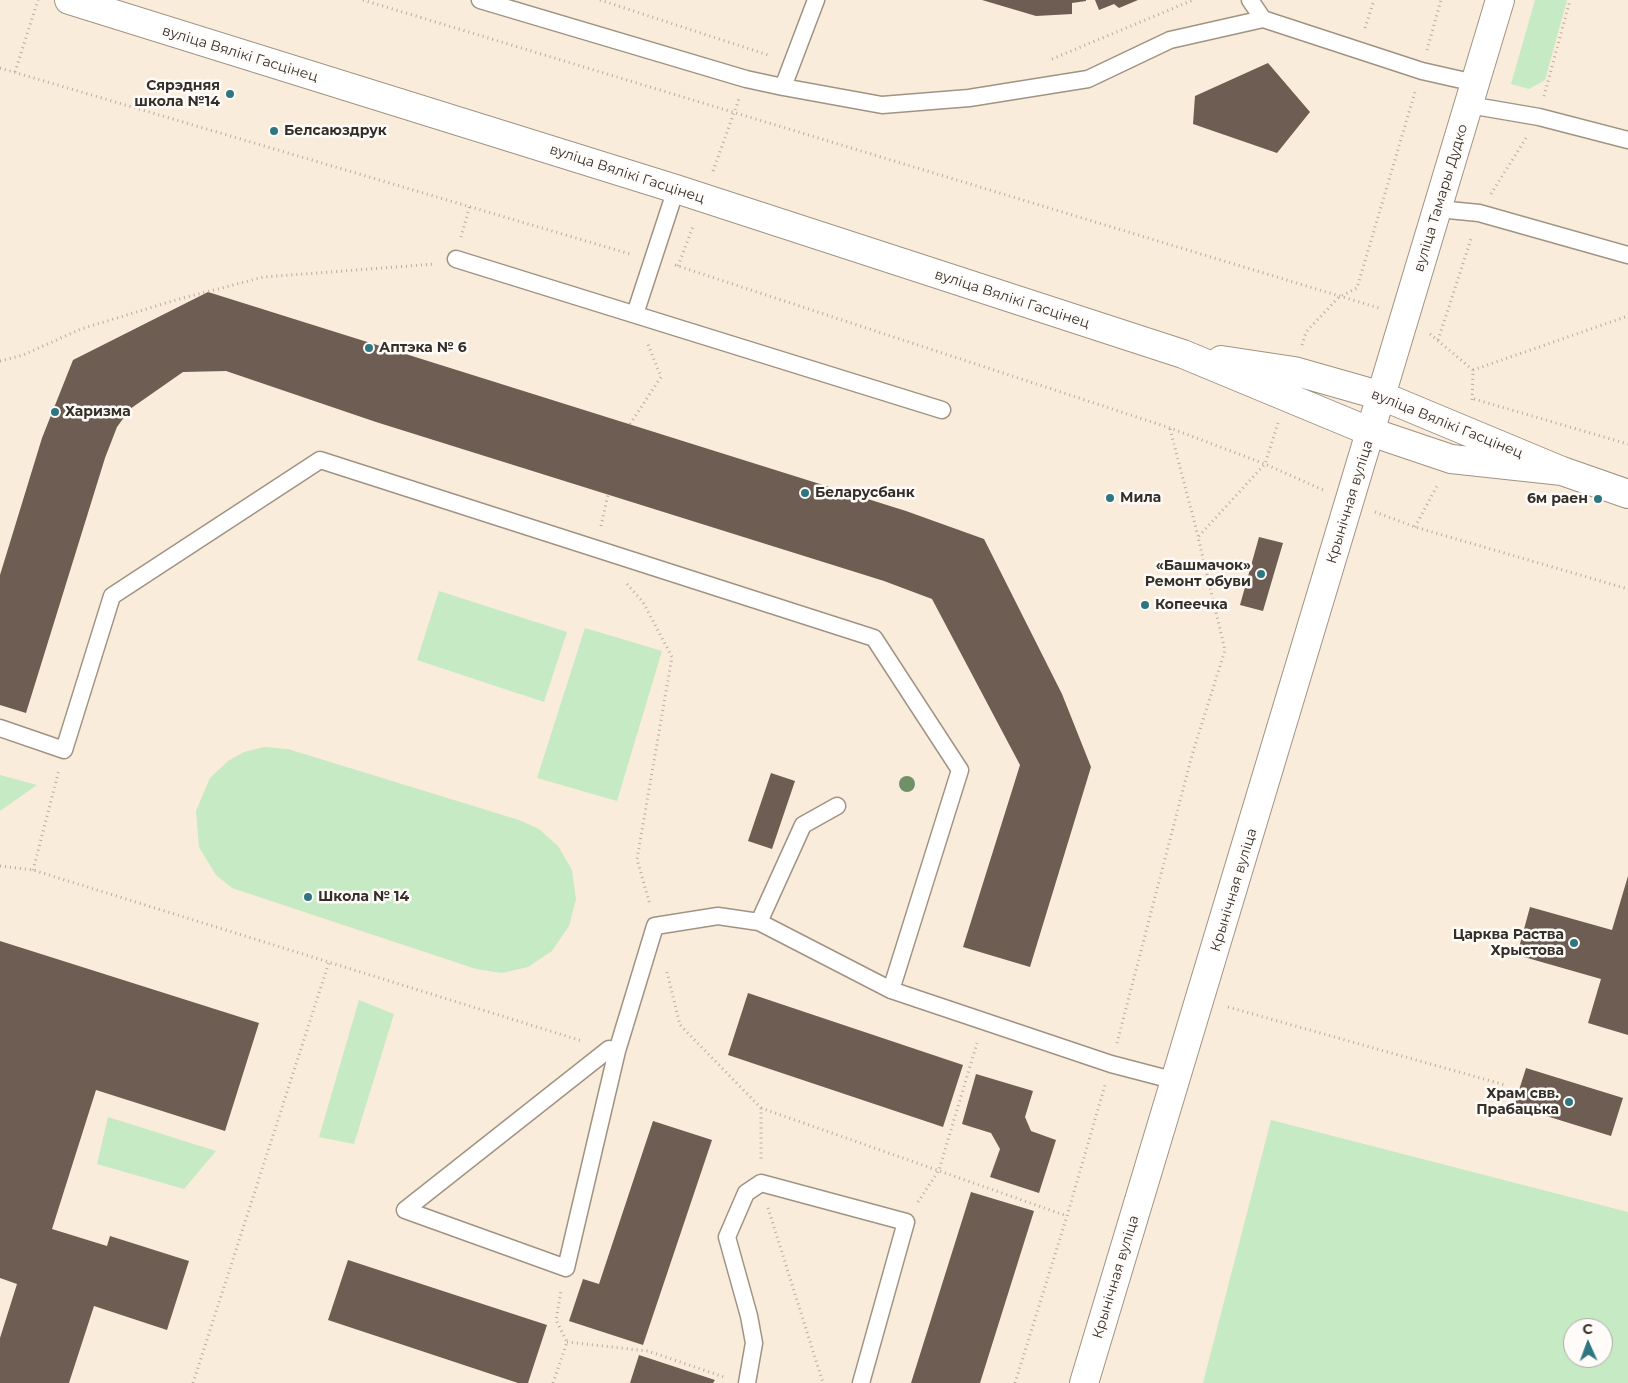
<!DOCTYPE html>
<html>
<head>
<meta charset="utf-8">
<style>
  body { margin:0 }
  #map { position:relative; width:1628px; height:1383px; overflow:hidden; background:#faecda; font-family:Montserrat,sans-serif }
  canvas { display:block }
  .north { position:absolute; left:1563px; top:1318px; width:50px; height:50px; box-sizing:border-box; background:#fefbf8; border:1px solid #aea9a5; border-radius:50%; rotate:358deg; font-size:14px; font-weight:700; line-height:20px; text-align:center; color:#352f29 }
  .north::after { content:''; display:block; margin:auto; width:18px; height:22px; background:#2e7680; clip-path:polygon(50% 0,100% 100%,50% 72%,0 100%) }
</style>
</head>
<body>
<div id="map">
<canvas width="1628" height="1383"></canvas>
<div class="north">С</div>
</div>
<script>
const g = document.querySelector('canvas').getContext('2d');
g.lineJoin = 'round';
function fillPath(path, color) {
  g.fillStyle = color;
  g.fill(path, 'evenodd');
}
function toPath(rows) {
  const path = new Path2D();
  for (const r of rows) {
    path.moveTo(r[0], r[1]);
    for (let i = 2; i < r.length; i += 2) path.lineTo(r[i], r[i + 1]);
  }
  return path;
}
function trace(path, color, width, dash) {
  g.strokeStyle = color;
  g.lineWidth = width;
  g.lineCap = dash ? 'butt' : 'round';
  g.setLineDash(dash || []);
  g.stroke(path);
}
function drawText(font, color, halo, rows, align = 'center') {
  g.font = font + ' Montserrat,sans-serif';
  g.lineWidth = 5;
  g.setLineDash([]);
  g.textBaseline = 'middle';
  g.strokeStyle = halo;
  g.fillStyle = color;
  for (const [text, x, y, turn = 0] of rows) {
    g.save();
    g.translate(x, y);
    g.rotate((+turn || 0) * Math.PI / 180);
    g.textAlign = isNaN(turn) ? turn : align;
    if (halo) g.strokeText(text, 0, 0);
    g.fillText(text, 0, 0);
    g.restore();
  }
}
const green = toPath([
  [1535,0,1567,0,1545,80,1529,89,1511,84],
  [439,591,567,632,544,702,417,660],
  [585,628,662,651,617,801,537,778],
  [264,747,288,749,519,820,539,829,558,846,572,870,576,899,569,926,552,951,528,967,502,973,476,969,232,888,216,875,199,847,196,811,210,778,228,761,244,752],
  [0,775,37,785,0,811],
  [359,1000,394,1014,354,1144,319,1137],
  [108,1117,216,1151,184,1189,97,1164],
  [1271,1120,1628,1212,1628,1383,1203,1383],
  [1573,1328,1603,1328,1603,1358,1573,1358]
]);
const building = toPath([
  [982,0,1086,0,1086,1,1072,3,1072,14,1036,16],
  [1095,0,1138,0,1119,8,1114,4,1099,10],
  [1268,63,1310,112,1277,153,1193,124,1195,96],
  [208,292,906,511,984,539,1062,694,1091,767,1030,967,963,947,1020,765,932,599,884,581,376,422,226,371,183,372,130,409,117,427,105,458,26,713,0,705,0,575,42,438,73,360],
  [1259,537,1283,543,1263,611,1240,605],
  [771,773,795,781,772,849,748,841],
  [1628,876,1628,1035,1588,1023,1601,979,1517,955,1530,907,1612,930],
  [0,941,259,1023,225,1131,96,1090,52,1229,107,1246,110,1236,189,1261,167,1330,94,1306,69,1383,0,1383,0,1338,17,1284,0,1278],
  [748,993,963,1065,943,1127,728,1055],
  [1526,1068,1623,1098,1611,1136,1514,1106],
  [976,1074,1033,1091,1025,1117,1031,1131,1056,1140,1039,1193,990,1177,1000,1149,991,1133,962,1124],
  [653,1121,712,1140,643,1345,569,1321,583,1279,599,1284],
  [971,1192,1034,1211,980,1383,911,1383],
  [348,1260,547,1325,528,1383,518,1383,328,1320],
  [639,1355,715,1380,713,1383,630,1383]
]);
const path = toPath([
  [363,0,1379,308],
  [600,0,771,56],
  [1365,28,1374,0],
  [1427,50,1441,0],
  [1052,59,1193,0],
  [0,68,630,254],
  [15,72,38,0],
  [1544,96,1570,0],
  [713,171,739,99],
  [1491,194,1526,138],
  [461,237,470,205],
  [675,265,1170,428,1265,464,1323,490],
  [678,266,694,224],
  [1430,334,1473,370,1472,403],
  [1438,340,1472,236],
  [1302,345,1306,332,1339,297,1357,288,1415,92],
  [0,361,23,355,81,329,179,299,264,277,435,264],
  [1473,370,1628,316],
  [1474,399,1628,444],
  [630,424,661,377,647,342],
  [1170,429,1198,536],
  [1375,512,1415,527,1628,589],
  [601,526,608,494],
  [1415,527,1438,484],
  [627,584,643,602,672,657,637,859,650,905],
  [0,866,33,870,582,1041],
  [33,870,59,770],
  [667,972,680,1025,761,1108,761,1161],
  [1228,1007,1505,1085],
  [1117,1043,1192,755,1225,650,1198,537,1265,464,1278,423],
  [761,1108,1067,1216],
  [918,1202,939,1170,977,1043],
  [768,1208,823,1383],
  [567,1342,648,1351,724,1377],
  [193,1383,329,962],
  [553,1383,567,1342,556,1320,561,1291],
  [1015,1383,1067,1216,1105,1085]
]);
const service = toPath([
  [480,0,746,79,783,87,816,0],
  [1250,0,1263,19],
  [783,87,882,105,969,98,1088,79,1170,40,1263,19,1422,71,1475,83],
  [1469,105,1539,117,1628,140],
  [1438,209,1479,213,1628,255],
  [456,259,942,410],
  [635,314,676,189],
  [0,728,64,750,112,596,320,460,874,638,960,770,891,990],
  [759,922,803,825,837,806],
  [617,1051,609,1049,405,1210,566,1268,617,1051,655,926,718,916,759,922,891,990,1111,1064,1176,1081],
  [747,1383,754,1343,749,1316,727,1237,746,1193,761,1183,906,1222,861,1383]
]);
const tertiary = toPath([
  [1084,1383,1500,0]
]);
const secondary = toPath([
  [69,0,676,189,1183,354,1371,432,1451,459,1562,471],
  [1221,360,1294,371,1382,396,1562,471,1628,494]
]);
const trees = [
  [907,784]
];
const markers = [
  [230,94,5,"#2e7680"],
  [274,131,5,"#2e7680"],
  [369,348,5,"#2e7680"],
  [55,412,5,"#2e7680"],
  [805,493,5,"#2e7680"],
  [1110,498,5,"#2e7680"],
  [1598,499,5,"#2e7680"],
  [1261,574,5,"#2e7680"],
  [1145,605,5,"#2e7680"],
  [308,897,5,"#2e7680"],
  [1574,943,5,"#2e7680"],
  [1569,1102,5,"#2e7680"]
];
const streetNames = [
  ["вуліца Вялікі Гасцінец",240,54,17],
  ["вуліца Вялікі Гасцінец",627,174,18],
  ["вуліца Тамары Дудко",1441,198,-73],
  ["вуліца Вялікі Гасцінец",1012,299,18],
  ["вуліца Вялікі Гасцінец",1447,424,22],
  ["Крынічная вуліца",1350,502,-73],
  ["Крынічная вуліца",1234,890,-73],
  ["Крынічная вуліца",1116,1277,-73]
];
const poiNames = [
  ["Сярэдняя",220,86,"right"],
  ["школа №14",220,102,"right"],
  ["Белсаюздрук",284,131],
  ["Аптэка № 6",379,348],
  ["Харизма",65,412],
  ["Беларусбанк",815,493],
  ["Мила",1120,498],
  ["6м раен",1588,499,"right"],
  ["«Башмачок»",1251,566,"right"],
  ["Ремонт обуви",1251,582,"right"],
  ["Копеечка",1155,605],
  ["Школа № 14",318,897],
  ["Царква Раства",1564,935,"right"],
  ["Хрыстова",1564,951,"right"],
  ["Храм свв.",1559,1094,"right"],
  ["Прабацька",1559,1110,"right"]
];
fillPath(green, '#c5eac4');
fillPath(building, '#6e5d52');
trace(service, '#a19383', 19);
trace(tertiary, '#a19383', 30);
trace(secondary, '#a19383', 30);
trace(path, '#b7ac9e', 3, [1, 4]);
trace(service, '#fff', 16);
trace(tertiary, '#fff', 28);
trace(secondary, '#fff', 28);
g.fillStyle = '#709168';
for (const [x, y] of trees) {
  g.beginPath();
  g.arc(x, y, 8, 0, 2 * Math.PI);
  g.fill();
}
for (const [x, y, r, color] of markers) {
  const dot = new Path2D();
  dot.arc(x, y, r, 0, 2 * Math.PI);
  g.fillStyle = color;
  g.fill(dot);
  trace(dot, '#fefbf8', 2);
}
drawText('14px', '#352f29', '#fefbf8', streetNames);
drawText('bold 14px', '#352f29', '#fefbf8', poiNames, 'left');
</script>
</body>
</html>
